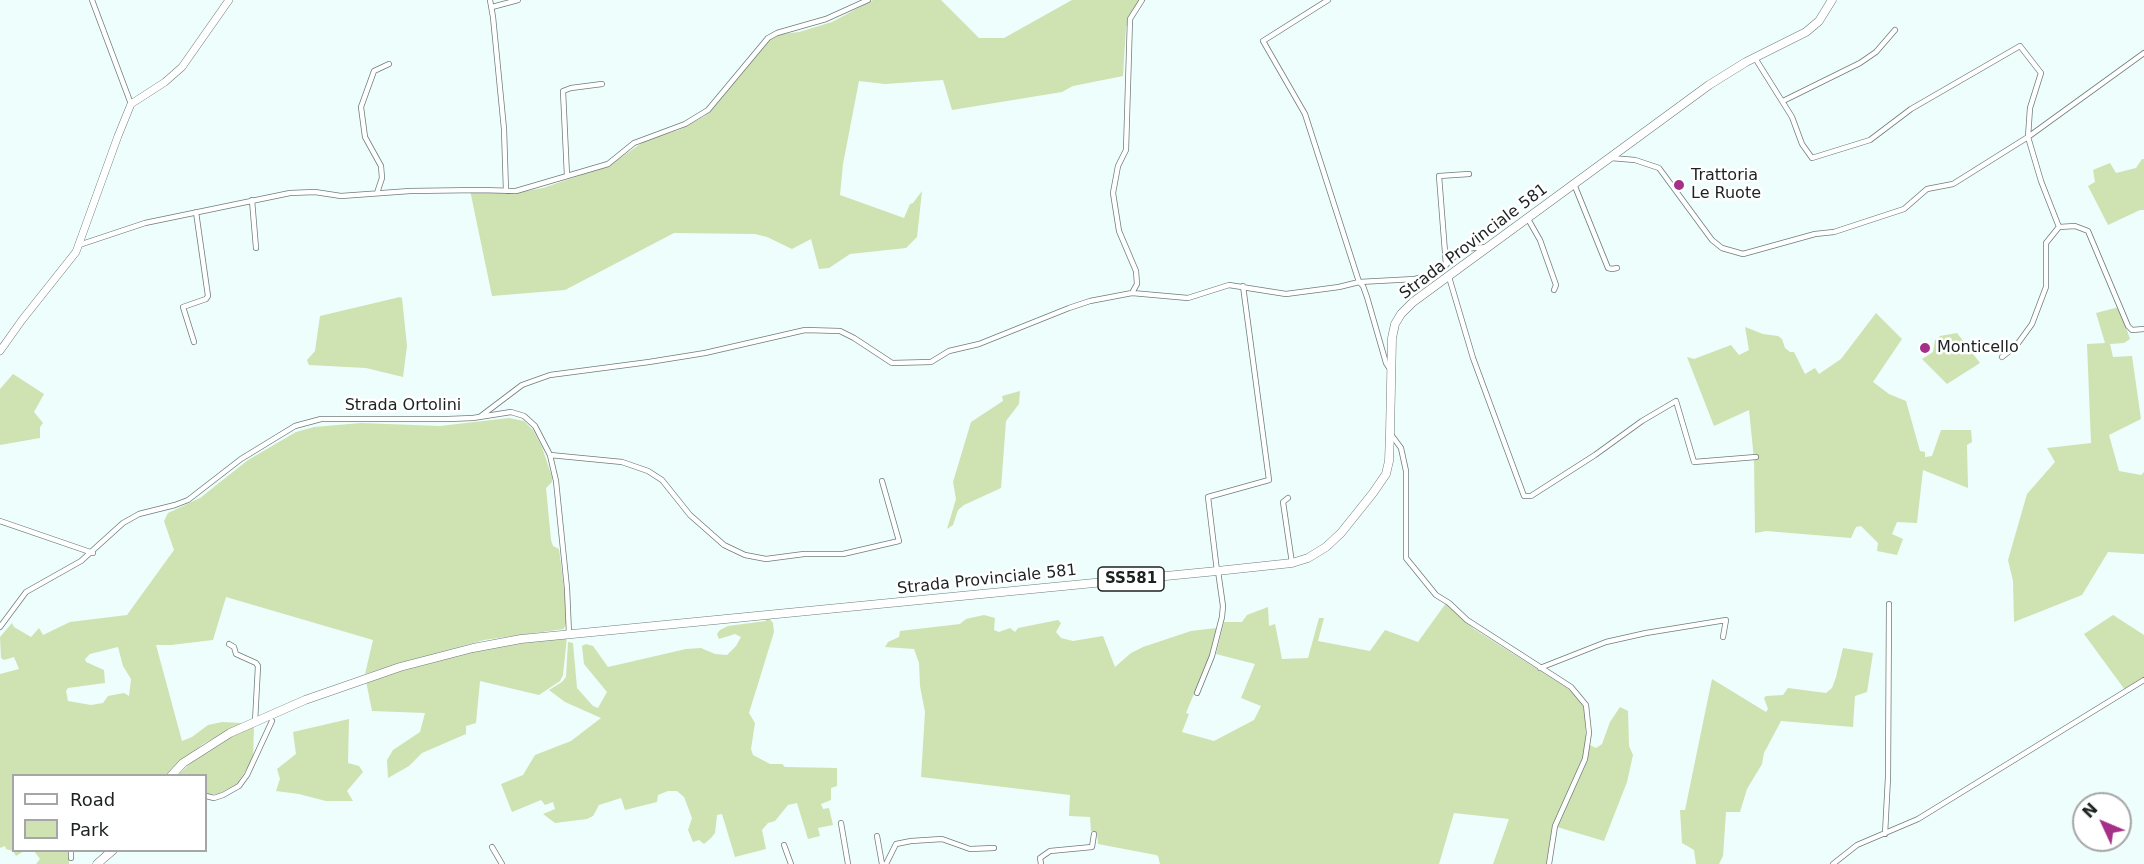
<!DOCTYPE html>
<html>
<head>
<meta charset="utf-8">
<style>
  body { margin:0 }
  #map { position:relative; width:2144px; height:864px; overflow:hidden; background:#eefefc; font-family:"DejaVu Sans",sans-serif }
  canvas { display:block }
  .legend { position:absolute; left:12px; top:774px; width:195px; height:78px; box-sizing:border-box; background:#fff; border:2px solid #a4a7a6; margin:0; padding:8px 10px; list-style:none; font-size:18px; color:#1c2221 }
  .legend li { display:flex; align-items:center; gap:12px; height:30px }
  .legend b { width:30px; border:2px solid #a4a7a6 }
  .north { position:absolute; left:2072px; top:792px; width:60px; height:60px; box-sizing:border-box; background:#fff; border:2px solid #a4a7a6; border-radius:50%; rotate:314deg; font-size:16px; font-weight:700; line-height:24px; text-align:center; color:#1c2221 }
  .north::after { content:''; display:block; margin:auto; width:21px; height:27px; background:#a62f87; clip-path:polygon(50% 0,100% 100%,50% 72%,0 100%) }
</style>
</head>
<body>
<div id="map">
<canvas width="2144" height="864"></canvas>
<ul class="legend">
<li><b style="height:8px;background:#fff"></b>Road</li>
<li><b style="height:16px;background:#cfe2b2"></b>Park</li>
</ul>
<div class="north">N</div>
</div>
<script>
const g = document.querySelector('canvas').getContext('2d');
g.lineJoin = 'round';
function fillPath(path, color) {
  g.fillStyle = color;
  g.fill(path, 'evenodd');
}
function toPath(rows) {
  const path = new Path2D();
  for (const r of rows) {
    path.moveTo(r[0], r[1]);
    for (let i = 2; i < r.length; i += 2) path.lineTo(r[i], r[i + 1]);
  }
  return path;
}
function trace(path, color, width, dash) {
  g.strokeStyle = color;
  g.lineWidth = width;
  g.lineCap = dash ? 'butt' : 'round';
  g.setLineDash(dash || []);
  g.stroke(path);
}
function drawText(font, color, halo, rows, align = 'center') {
  g.font = font + ' "DejaVu Sans",sans-serif';
  g.lineWidth = 5;
  g.setLineDash([]);
  g.textBaseline = 'middle';
  g.strokeStyle = halo;
  g.fillStyle = color;
  for (const [text, x, y, turn = 0] of rows) {
    g.save();
    g.translate(x, y);
    g.rotate((+turn || 0) * Math.PI / 180);
    g.textAlign = isNaN(turn) ? turn : align;
    if (halo) g.strokeText(text, 0, 0);
    g.fillText(text, 0, 0);
    g.restore();
  }
}
const green = toPath([
  [873,0,941,0,979,38,1004,38,1072,0,1139,0,1126,27,1123,76,1073,86,1062,92,952,110,943,80,885,84,859,81,843,164,840,195,904,218,910,204,913,203,922,191,917,237,906,248,850,254,829,268,819,269,811,239,792,249,767,237,755,234,674,233,565,290,492,296,470,190,515,193,543,188,610,165,646,140,679,130,705,116,774,35,799,32,832,22],
  [2142,159,2144,159,2144,210,2140,210,2108,225,2088,186,2095,182,2093,170,2110,163,2116,173,2136,168],
  [400,297,402,298,407,346,403,377,366,368,309,365,307,360,315,351,320,316],
  [2119,307,2130,339,2124,343,2110,344,2113,357,2132,356,2141,419,2109,435,2119,471,2141,475,2144,472,2144,554,2108,552,2082,595,2014,622,2013,581,2008,560,2027,494,2055,462,2047,448,2091,443,2087,344,2105,343,2096,313],
  [1876,313,1902,339,1873,382,1889,394,1906,401,1920,451,1925,452,1925,457,1932,456,1941,430,1971,430,1972,442,1967,445,1968,488,1923,470,1917,523,1897,522,1892,534,1903,539,1897,555,1877,551,1878,543,1861,526,1856,527,1851,538,1766,531,1755,533,1754,459,1749,410,1714,426,1687,357,1694,359,1731,345,1739,355,1749,350,1745,327,1763,334,1778,336,1782,339,1785,348,1790,352,1794,352,1805,374,1815,368,1819,374,1841,359],
  [1957,333,1980,363,1947,384,1922,359,1933,352,1935,340,1940,336],
  [13,374,44,394,34,412,43,423,40,427,40,438,0,445,0,389],
  [1020,391,1019,404,1006,421,1001,488,964,505,958,510,953,525,947,529,956,499,953,482,971,422,1003,401,1002,396],
  [509,418,524,421,533,430,542,447,552,477,552,482,546,488,551,540,553,546,559,549,565,597,566,623,564,629,484,640,365,674,373,640,226,597,213,640,171,645,156,645,182,741,192,737,208,725,222,722,242,723,203,744,166,775,14,776,14,850,24,851,16,856,13,851,6,849,5,846,0,848,0,674,19,669,14,657,4,660,1,658,0,637,12,623,14,627,31,637,39,628,43,635,70,622,127,615,174,550,164,521,168,513,200,498,248,460,296,432,314,427,361,423,440,426],
  [118,647,123,666,131,679,129,696,124,693,108,696,103,703,91,705,68,701,66,691,68,688,105,683,104,670,86,662,85,659,90,654],
  [1446,603,1474,629,1567,688,1579,699,1585,710,1586,749,1582,764,1552,828,1546,864,1493,864,1509,819,1454,813,1439,864,1160,864,1158,856,1156,855,1098,844,1097,832,1091,831,1090,817,1069,816,1070,795,921,777,925,712,920,686,919,663,914,649,885,647,888,642,899,637,900,631,960,624,966,619,984,615,995,618,994,630,999,632,1010,628,1015,632,1018,628,1058,620,1061,623,1056,632,1061,638,1073,641,1103,636,1115,667,1131,653,1143,647,1191,631,1216,628,1217,629,1208,660,1186,713,1189,714,1182,732,1214,741,1254,720,1261,706,1241,698,1255,664,1216,654,1224,622,1242,622,1247,615,1268,607,1269,626,1275,624,1282,659,1308,658,1319,618,1324,618,1318,641,1370,651,1385,630,1418,642],
  [2113,615,2144,635,2144,678,2125,690,2084,634],
  [767,616,773,623,774,632,749,713,755,723,751,749,753,755,770,764,782,764,785,767,837,768,837,786,831,788,831,800,821,804,823,809,829,808,833,825,818,828,820,836,808,839,797,803,788,805,775,821,768,823,762,830,766,849,735,857,722,814,717,815,715,833,711,838,704,844,699,840,693,842,688,830,692,818,684,797,677,791,668,791,658,795,657,802,625,810,621,798,599,805,593,816,587,819,555,823,543,814,555,809,553,802,545,805,541,800,512,812,501,784,523,775,535,755,571,741,601,718,565,702,549,690,562,682,566,677,568,642,573,643,577,688,593,706,598,708,607,692,584,664,582,646,586,644,593,646,608,667,686,649,701,648,715,654,727,655,736,646,741,637,735,634,719,639,717,634,720,630,728,626,766,621],
  [567,637,563,675,560,681,539,695,480,681,476,723,466,726,466,734,422,753,409,766,388,778,387,760,393,750,420,732,425,713,372,711,366,681,494,645],
  [1843,648,1873,653,1867,692,1855,696,1853,727,1781,721,1764,753,1762,764,1747,789,1740,812,1726,812,1723,856,1719,864,1696,864,1694,850,1682,843,1680,810,1685,810,1712,679,1766,712,1768,709,1764,698,1766,696,1783,695,1788,688,1826,693,1832,688,1836,677],
  [1620,707,1628,711,1629,746,1633,755,1627,782,1604,841,1557,827,1557,822,1585,765,1590,745,1596,748,1602,744,1610,722],
  [349,719,348,763,359,766,363,772,347,791,353,801,326,801,299,794,276,791,280,779,277,769,296,754,293,732],
  [254,726,253,759,237,784,218,794,206,794,206,776,177,776,197,757,224,739],
  [34,851,69,851,69,864,36,864,40,859]
]);
const minor = toPath([
  [92,0,131,104],
  [490,0,493,17,504,129,506,191],
  [1328,0,1263,41,1305,114,1359,282,1363,286,1367,297,1386,363,1390,369],
  [492,7,518,0],
  [1755,58,1792,117,1802,144,1812,158,1870,140,1911,109,2020,46,2041,73,2030,108,2028,137,2041,181,2059,227],
  [1783,101,1860,63,1876,52,1895,30],
  [1611,158,1635,160,1659,168,1712,240,1722,248,1743,254,1815,234,1834,232,1904,209,1927,189,1953,184,2028,137,2144,53],
  [567,176,563,91,571,88,602,84],
  [1574,184,1608,268,1612,269,1617,268],
  [377,193,382,178,381,166,365,137,361,107,374,71,389,64],
  [252,200,256,248],
  [1528,219,1540,240,1556,285,1554,290],
  [79,245,145,223,290,193,315,192,341,196,410,191,480,190,516,191,608,164,634,143,685,124,708,110,768,38,777,33,826,19,868,0],
  [1446,265,1439,176,1469,174],
  [1449,277,1473,358,1524,496,1531,496,1595,455,1642,421,1676,401,1694,462,1756,457],
  [1132,293,1188,298,1229,285,1286,294,1339,287,1359,282,1415,279,1436,273,1446,265,1462,249,1487,247],
  [194,342,183,307,206,299,208,296,196,212],
  [2002,357,2016,346,2032,324,2046,287,2046,243,2059,227,2075,226,2088,231,2128,326,2132,330,2144,329],
  [481,416,522,385,550,375,649,362,705,353,805,330,840,331,854,338,892,363,931,362,949,351,979,344,1069,308,1090,301,1132,293,1137,284,1136,271,1119,231,1113,193,1118,166,1126,150,1130,19,1142,0],
  [1390,433,1401,448,1406,471,1406,558,1436,595,1449,603,1467,620,1571,687,1586,705,1589,733,1585,759,1555,826,1549,864],
  [550,455,622,462,648,471,662,480,690,515,724,545,745,555,766,559,804,554,843,554,899,541,882,481],
  [1288,498,1283,502,1292,563],
  [0,521,93,553],
  [1217,571,1208,497,1269,480,1243,286],
  [0,627,26,592,81,561,123,523,139,514,175,505,188,500,241,459,295,426,321,419,448,419,473,418,511,412,524,416,535,426,550,455,556,481,567,588,569,634],
  [229,644,234,647,236,654,256,663,258,666,255,722],
  [1540,668,1606,642,1646,633,1726,620,1723,637],
  [1197,693,1212,656,1222,617,1223,606,1218,571],
  [206,796,214,798,223,795,239,786,247,775,272,721],
  [841,823,848,864],
  [1885,834,1888,777,1889,604],
  [877,836,882,864],
  [784,845,791,864],
  [492,847,502,864],
  [71,858,71,850],
  [886,864,896,844,911,841,942,839,970,849,994,848],
  [1041,864,1040,858,1050,851,1092,847,1094,834],
  [1833,864,1857,845,1918,819,2144,680]
]);
const secondary = toPath([
  [0,351,22,320,76,252,118,136,131,104,165,82,182,67,229,0]
]);
const primary = toPath([
  [171,776,183,763,230,733,305,700,400,667,473,648,521,639,1217,571,1292,563,1308,558,1326,547,1341,533,1373,493,1386,474,1389,461,1390,433,1392,338,1395,324,1401,314,1413,302,1709,85,1746,62,1806,32,1819,21,1832,0],
  [97,864,113,850]
]);
const markers = [
  [1679,185,6,"#a62f87"],
  [1925,348,6,"#a62f87"]
];
const shields = [
  [1131,579,66]
];
const shieldNames = [
  ["SS581",1131,579]
];
const poiNames = [
  ["Trattoria",1691,176],
  ["Le Ruote",1691,194],
  ["Monticello",1937,348]
];
const streetNames = [
  ["Strada Provinciale 581",1474,242,-37],
  ["Strada Ortolini",403,406],
  ["Strada Provinciale 581",987,580,-6]
];
fillPath(green, '#cfe2b2');
trace(minor, '#6f7d7b', 6);
trace(secondary, '#6f7d7b', 8);
trace(primary, '#6f7d7b', 9);
trace(minor, '#fff', 4.5);
trace(secondary, '#fff', 7);
trace(primary, '#fff', 8);
for (const [x, y, r, color] of markers) {
  const dot = new Path2D();
  dot.arc(x, y, r, 0, 2 * Math.PI);
  g.fillStyle = color;
  g.fill(dot);
  trace(dot, '#fff', 2);
}
for (const [x, y, w] of shields) {
  const box = new Path2D();
  box.roundRect(x - w / 2, y - 12, w, 24, 4.5);
  g.fillStyle = '#fff';
  g.fill(box);
  trace(box, '#1c2221', 1.5);
}
drawText('bold 15px', '#1c2221', null, shieldNames);
drawText('16px', '#1c2221', '#fff', poiNames, 'left');
drawText('16px', '#1c2221', '#fff', streetNames);
</script>
</body>
</html>
